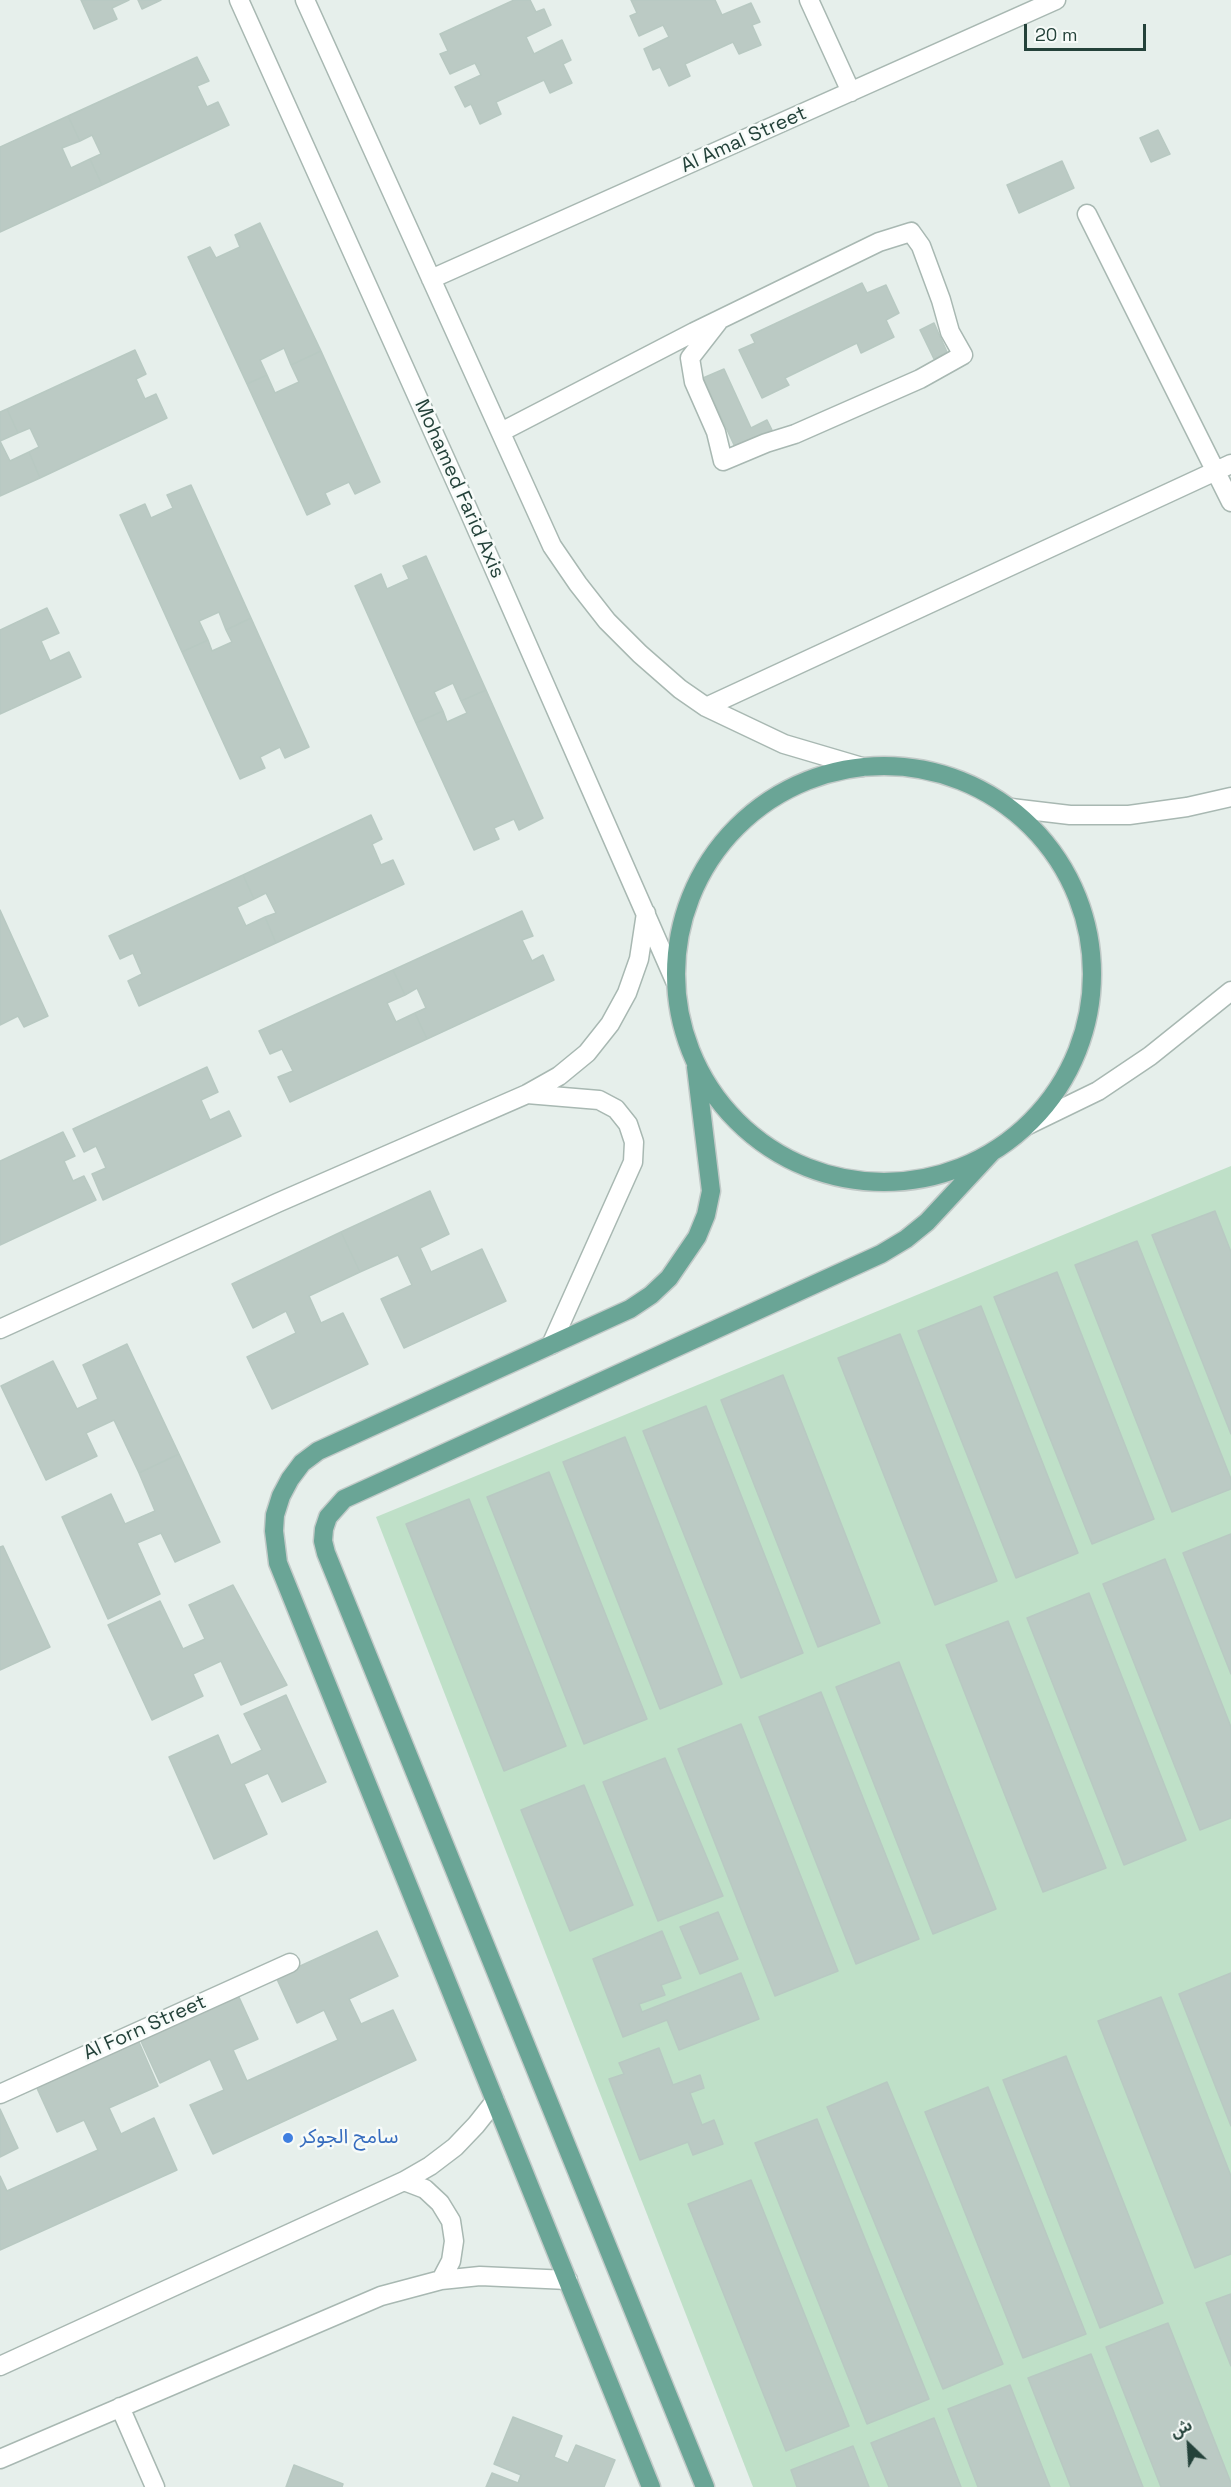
<!DOCTYPE html>
<html>
<head>
<meta charset="utf-8">
<style>
  body { margin:0 }
  #map { position:relative; width:1231px; height:2487px; overflow:hidden; background:#e6efeb; font-family:"Space Grotesk","Noto Sans Arabic",sans-serif }
  canvas { display:block }
  .north { position:absolute; left:1159px; top:2415px; width:60px; height:60px; -webkit-text-stroke:4px #f7fbf9; paint-order:stroke; rotate:335deg; font-size:16px; font-weight:700; line-height:24px; text-align:center; color:#24423a }
  .north::after { content:''; display:block; margin:auto; width:21px; height:27px; background:#24423a; clip-path:polygon(50% 0,100% 100%,50% 72%,0 100%) }
  .scale { position:absolute; left:1024px; top:24px; width:122px; height:27px; box-sizing:border-box; border:3px solid #24423a; border-top:0; padding-left:8px; font-size:18px; line-height:21px; white-space:nowrap; color:#24423a; -webkit-text-stroke:4px #f7fbf9; paint-order:stroke }
</style>
</head>
<body>
<div id="map">
<canvas width="1231" height="2487"></canvas>
<div class="north">ش</div>
<div class="scale">20 m</div>
</div>
<script>
const g = document.querySelector('canvas').getContext('2d');
g.lineJoin = 'round';
function fillPath(path, color) {
  g.fillStyle = color;
  g.fill(path, 'evenodd');
}
function toPath(rows) {
  const path = new Path2D();
  for (const r of rows) {
    if (r.length === 3) {
      path.moveTo(r[0] + r[2], r[1]);
      path.arc(r[0], r[1], r[2], 0, 2 * Math.PI);
      continue;
    }
    path.moveTo(r[0], r[1]);
    for (let i = 2; i < r.length; i += 2) path.lineTo(r[i], r[i + 1]);
  }
  return path;
}
function trace(path, color, width, dash) {
  g.strokeStyle = color;
  g.lineWidth = width;
  g.lineCap = dash ? 'butt' : 'round';
  g.setLineDash(dash || []);
  g.stroke(path);
}
function drawText(font, color, halo, rows, align = 'center') {
  g.font = font + ' "Space Grotesk","Noto Sans Arabic",sans-serif';
  g.lineWidth = 5;
  g.setLineDash([]);
  g.textBaseline = 'middle';
  g.strokeStyle = halo;
  g.fillStyle = color;
  for (const [text, x, y, turn = 0] of rows) {
    g.save();
    g.translate(x, y);
    g.rotate((+turn || 0) * Math.PI / 180);
    g.textAlign = isNaN(turn) ? turn : align;
    if (halo) g.strokeText(text, 0, 0);
    g.fillText(text, 0, 0);
    g.restore();
  }
}
const green = toPath([
  [1231,1166,1231,2487,753,2487,376,1517]
]);
const building = toPath([
  [81,0,129,0,112,8,117,19,94,29,81,0],
  [138,0,161,0,142,9,138,0],
  [514,0,530,0,536,12,544,9,551,25,526,37,534,54,562,40,571,60,563,64,572,83,550,93,544,80,496,102,501,114,480,124,471,104,465,107,455,87,481,75,475,63,450,74,440,54,448,51,440,34,514,0],
  [631,0,715,0,722,15,751,3,760,22,752,25,761,45,739,54,733,42,685,64,690,76,669,86,660,67,653,70,644,49,669,37,663,25,639,36,630,16,637,13,631,0],
  [197,57,209,81,197,86,207,107,218,102,229,125,102,185,90,159,101,154,92,135,80,141,68,116,197,57],
  [68,116,80,141,62,148,71,168,90,159,102,185,0,232,0,147,68,116],
  [1158,130,1170,154,1151,162,1140,138,1158,130],
  [1062,161,1074,188,1019,213,1007,185,1062,161],
  [260,223,321,351,291,365,284,348,260,360,267,375,247,384,188,257,210,247,216,258,240,247,235,235,260,223],
  [862,283,867,293,886,285,899,313,886,320,894,337,861,353,857,343,785,378,789,385,762,398,739,350,755,343,751,335,862,283],
  [934,323,947,352,934,359,920,330,934,323],
  [135,350,146,374,136,379,145,399,156,394,167,418,40,478,29,452,39,447,30,428,18,433,7,409,135,350],
  [321,351,380,482,355,494,349,482,325,493,330,504,307,515,247,384,267,375,275,393,299,382,291,365,321,351],
  [724,369,751,428,767,420,772,430,735,447,703,378,724,369],
  [7,409,18,433,0,441,10,461,29,452,40,478,0,496,0,412,7,409],
  [191,485,251,618,226,630,219,612,199,621,208,640,182,652,120,515,145,504,151,518,173,508,167,495,191,485],
  [426,556,486,690,461,701,453,683,434,692,443,711,416,723,355,586,381,574,387,589,409,579,403,566,426,556],
  [47,608,59,633,41,641,50,661,69,652,81,677,0,714,0,630,47,608],
  [251,618,309,747,285,758,280,747,260,757,265,768,240,779,182,652,208,640,212,651,232,642,226,630,251,618],
  [486,690,543,818,519,830,514,819,494,828,499,839,474,850,416,723,443,711,447,722,467,713,461,701,486,690],
  [371,815,382,839,372,844,381,865,393,860,404,884,276,943,265,917,276,913,266,893,254,899,243,875,371,815],
  [243,875,254,899,237,907,246,926,265,917,276,943,139,1006,128,981,142,974,133,953,120,959,109,936,243,875],
  [0,910,48,1016,24,1027,18,1016,0,1025,0,910],
  [522,911,533,936,522,940,532,961,543,955,554,980,427,1039,415,1013,426,1008,417,988,405,995,393,970,522,911],
  [393,970,405,995,387,1003,396,1022,415,1013,427,1039,290,1102,278,1077,293,1071,282,1049,270,1054,259,1031,393,970],
  [207,1067,218,1092,201,1100,210,1120,229,1111,241,1136,103,1200,92,1174,106,1168,96,1146,84,1152,73,1129,207,1067],
  [63,1132,75,1156,64,1161,73,1181,84,1176,96,1200,0,1245,0,1161,63,1132],
  [430,1191,449,1234,420,1248,431,1272,482,1249,506,1301,404,1348,381,1299,412,1285,398,1255,360,1272,341,1232,430,1191],
  [1215,1211,1231,1252,1231,1434,1152,1235,1215,1211],
  [341,1232,360,1272,309,1296,321,1323,343,1313,368,1364,272,1409,247,1357,296,1333,286,1311,253,1328,232,1284,341,1232],
  [1137,1241,1231,1479,1231,1489,1172,1512,1075,1265,1137,1241],
  [1057,1272,1154,1519,1092,1544,994,1297,1057,1272],
  [981,1306,1078,1553,1016,1578,918,1331,981,1306],
  [900,1334,997,1581,935,1605,838,1358,900,1334],
  [127,1344,179,1454,139,1473,114,1420,86,1433,97,1456,46,1480,1,1386,53,1361,77,1409,98,1399,83,1365,127,1344],
  [783,1375,880,1623,818,1647,721,1400,783,1375],
  [706,1406,803,1653,741,1678,643,1431,706,1406],
  [625,1437,722,1684,660,1709,563,1462,625,1437],
  [179,1454,220,1542,175,1562,161,1533,137,1543,160,1594,108,1619,62,1517,111,1494,125,1524,155,1511,139,1473,179,1454],
  [549,1472,647,1719,584,1744,487,1497,549,1472],
  [469,1499,566,1746,504,1771,406,1524,469,1499],
  [1231,1534,1231,1674,1183,1553,1231,1534],
  [3,1546,50,1647,0,1670,0,1547,3,1546],
  [1165,1559,1231,1727,1231,1818,1200,1830,1103,1584,1165,1559],
  [233,1585,287,1685,241,1705,221,1661,193,1674,203,1696,152,1720,108,1625,160,1601,183,1649,205,1639,189,1605,233,1585],
  [1089,1593,1186,1840,1124,1865,1027,1618,1089,1593],
  [1008,1621,1106,1868,1043,1892,946,1645,1008,1621],
  [899,1662,996,1909,933,1934,836,1687,899,1662],
  [821,1692,919,1939,856,1964,759,1717,821,1692],
  [286,1695,326,1782,282,1802,268,1773,244,1784,267,1834,214,1859,169,1757,218,1735,231,1765,262,1750,244,1714,286,1695],
  [741,1724,838,1971,775,1996,678,1749,741,1724],
  [665,1758,723,1896,658,1921,603,1782,665,1758],
  [584,1785,633,1905,570,1931,521,1810,584,1785],
  [718,1912,738,1959,700,1974,680,1927,718,1912],
  [377,1931,398,1976,349,1999,361,2024,393,2010,416,2060,213,2154,190,2105,224,2090,210,2059,160,2083,140,2039,238,1995,258,2039,233,2050,247,2081,338,2040,324,2010,297,2023,276,1977,377,1931],
  [662,1931,681,1978,661,1985,665,1995,639,2004,642,2012,741,1973,759,2019,679,2050,667,2020,623,2037,593,1959,662,1931],
  [1231,1973,1231,2126,1179,1994,1231,1973],
  [1161,1997,1231,2176,1231,2254,1195,2268,1098,2021,1161,1997],
  [138,2040,158,2086,109,2108,121,2134,154,2118,177,2170,0,2250,0,2176,7,2191,98,2150,84,2120,57,2132,36,2086,138,2040],
  [659,2048,673,2085,700,2075,704,2088,690,2093,702,2125,714,2120,723,2144,693,2155,688,2142,640,2160,609,2079,624,2074,619,2063,659,2048],
  [1066,2056,1163,2303,1100,2328,1003,2080,1066,2056],
  [887,2082,1003,2364,943,2389,827,2107,887,2082],
  [988,2087,1086,2334,1023,2358,925,2112,988,2087],
  [0,2109,18,2148,0,2157,0,2109],
  [817,2119,929,2399,867,2424,755,2143,817,2119],
  [751,2180,849,2426,786,2451,688,2204,751,2180],
  [1231,2294,1231,2366,1206,2303,1231,2294],
  [1168,2323,1231,2483,1231,2487,1161,2487,1106,2347,1168,2323],
  [1091,2354,1143,2487,1071,2487,1028,2378,1091,2354],
  [1010,2385,1050,2487,978,2487,948,2409,1010,2385],
  [513,2417,562,2436,554,2457,568,2463,576,2445,615,2460,604,2487,486,2487,492,2473,518,2483,521,2475,494,2464,513,2417],
  [934,2418,961,2487,889,2487,871,2443,934,2418],
  [853,2446,869,2487,797,2487,791,2470,853,2446],
  [294,2465,343,2484,342,2487,286,2487,294,2465]
]);
const minor = toPath([
  [239,0,467,507,675,981],
  [305,0,552,546,578,584,607,621,640,654,680,689,706,707,784,744,862,767],
  [809,0,851,92],
  [1087,214,1231,502],
  [431,279,1056,0],
  [501,432,694,332,879,242,911,232,921,246,941,300,950,332,963,355,920,379,795,434,766,443,723,461,716,432,694,382,690,358,718,322],
  [706,707,1231,464],
  [1011,808,1070,815,1129,815,1187,807,1231,797],
  [527,1094,599,1100,616,1109,628,1124,634,1142,633,1162,551,1345],
  [1028,1125,1098,1091,1150,1056,1231,991],
  [0,1329,277,1203,527,1094,559,1076,587,1053,610,1024,627,993,639,959,646,913],
  [0,2094,290,1963],
  [404,2181,425,2189,440,2203,451,2221,454,2241,451,2261,441,2280],
  [0,2366,404,2181,430,2166,455,2147,476,2125,495,2101],
  [120,2407,155,2487],
  [0,2459,381,2296,441,2280,480,2276,568,2280]
]);
const major = toPath([
  [884,974,208],
  [651,2487,278,1563,274,1531,275,1515,281,1496,290,1479,302,1463,318,1451,630,1309,651,1295,669,1278,697,1237,706,1215,711,1191,696,1067],
  [705,2487,326,1553,323,1541,324,1529,328,1517,344,1499,881,1254,906,1239,927,1222,992,1152]
]);
const markers = [
  [288,2138,6,"#3f7fe0"]
];
const streetNames = [
  ["Al Amal Street",744,140,-24],
  ["Mohamed Farid Axis",459,489,66],
  ["Al Forn Street",145,2028,-24]
];
const shopNames = [
  ["سامح الجوكر",300,2138]
];
fillPath(green, '#bfe0c8');
fillPath(building, '#bbcac4');
trace(building, '#b8c9c2', 1.5);
trace(minor, '#a8b8b2', 21);
trace(major, '#c2cac8', 21);
trace(minor, '#fff', 18);
trace(major, '#6aa596', 18);
for (const [x, y, r, color] of markers) {
  const dot = new Path2D();
  dot.arc(x, y, r, 0, 2 * Math.PI);
  g.fillStyle = color;
  g.fill(dot);
  trace(dot, '#f7fbf9', 2);
}
drawText('20px', '#24423a', '#f7fbf9', streetNames);
drawText('20px', '#366cbe', '#f7fbf9', shopNames, 'left');
</script>
</body>
</html>
